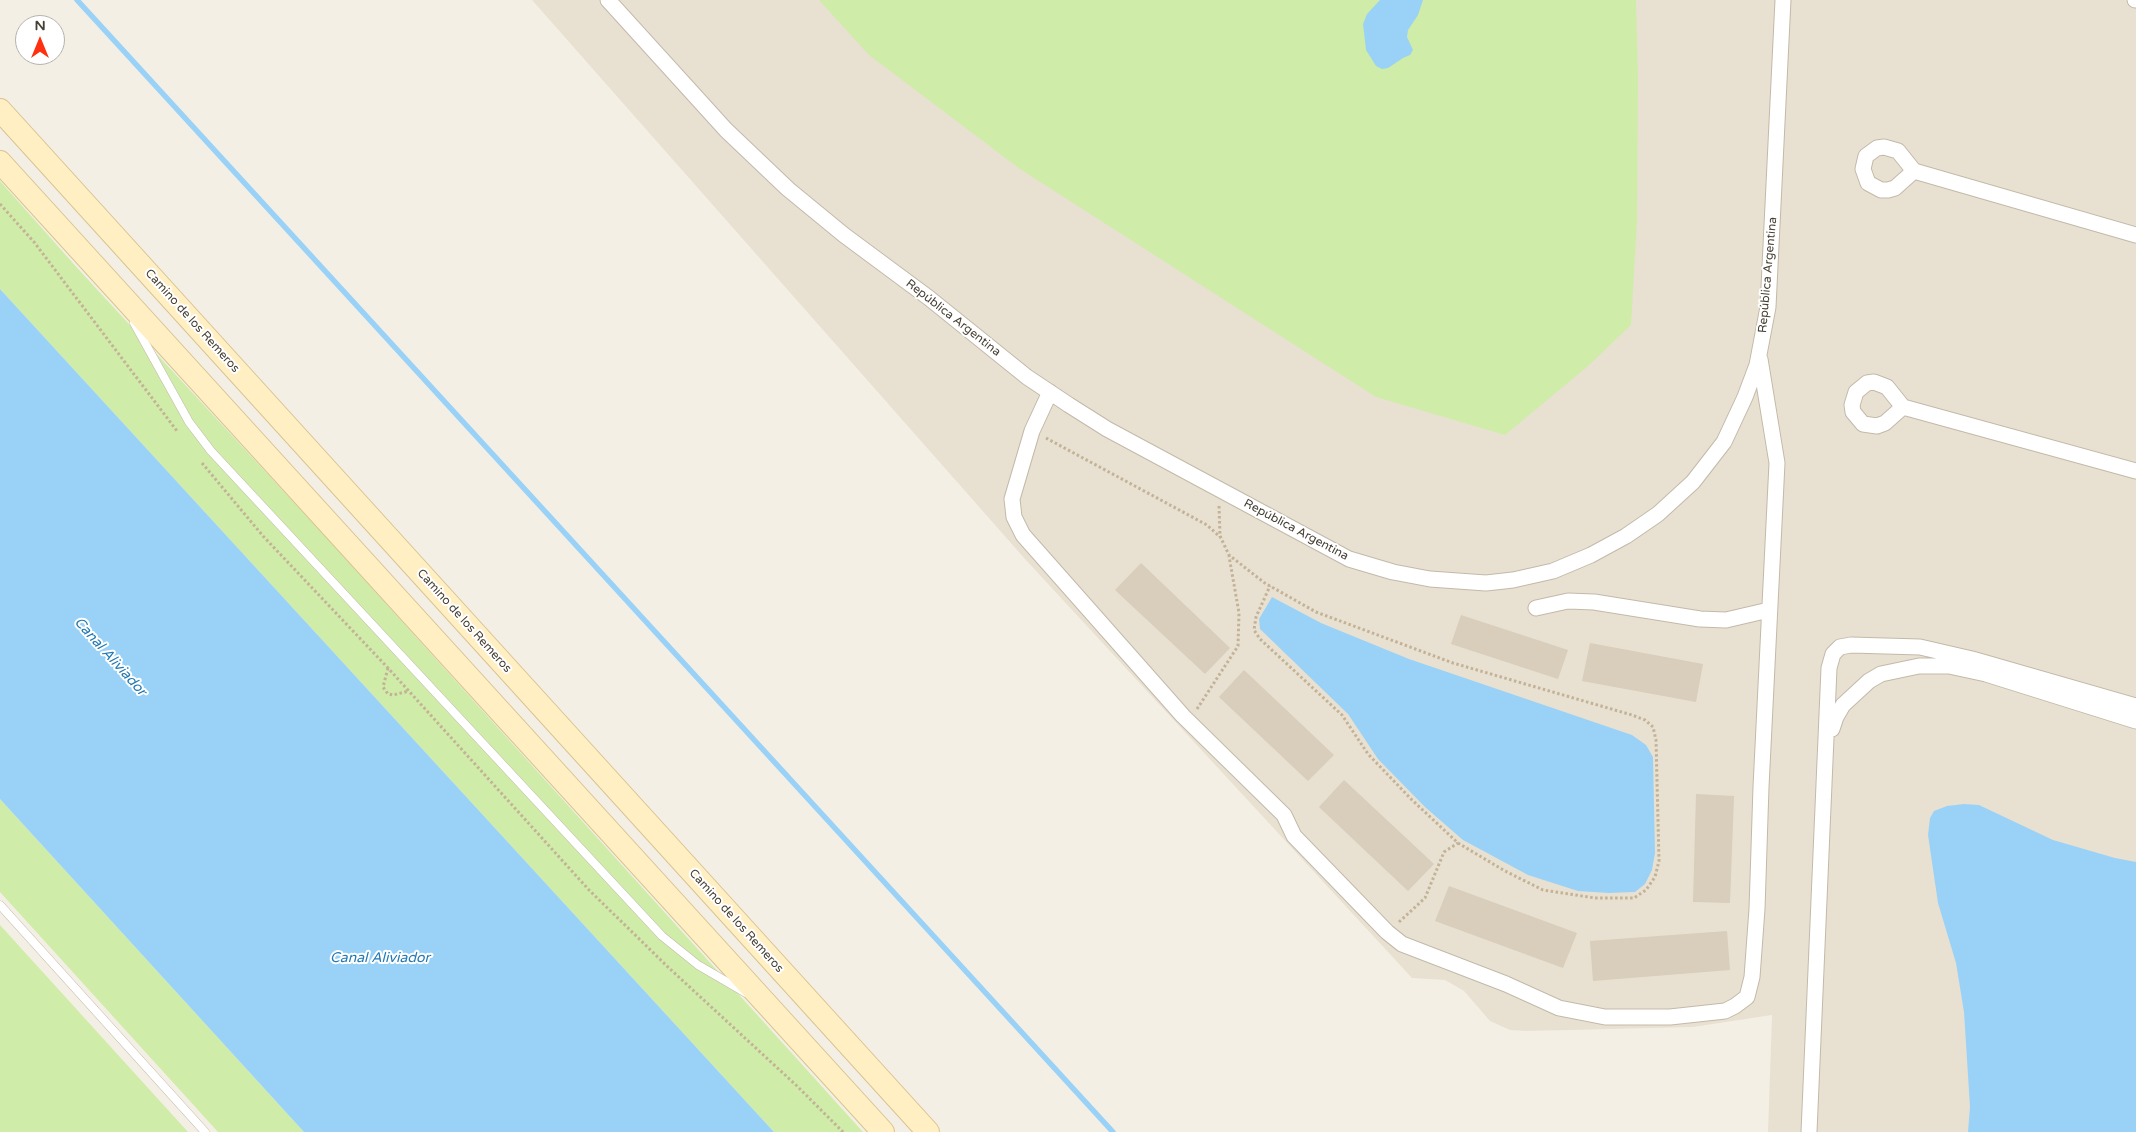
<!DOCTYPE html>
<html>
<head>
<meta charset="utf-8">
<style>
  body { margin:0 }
  #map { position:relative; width:2136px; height:1132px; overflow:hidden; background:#f4efe4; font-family:"Varela Round",sans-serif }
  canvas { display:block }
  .north { position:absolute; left:15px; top:15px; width:50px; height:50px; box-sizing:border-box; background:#fff; border:1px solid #b5b2ad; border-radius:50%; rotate:0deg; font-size:14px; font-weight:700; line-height:20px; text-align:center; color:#463f33 }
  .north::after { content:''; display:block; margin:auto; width:18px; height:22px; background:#ff3010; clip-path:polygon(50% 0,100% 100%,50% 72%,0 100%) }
</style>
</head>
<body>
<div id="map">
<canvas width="2136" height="1132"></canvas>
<div class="north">N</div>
</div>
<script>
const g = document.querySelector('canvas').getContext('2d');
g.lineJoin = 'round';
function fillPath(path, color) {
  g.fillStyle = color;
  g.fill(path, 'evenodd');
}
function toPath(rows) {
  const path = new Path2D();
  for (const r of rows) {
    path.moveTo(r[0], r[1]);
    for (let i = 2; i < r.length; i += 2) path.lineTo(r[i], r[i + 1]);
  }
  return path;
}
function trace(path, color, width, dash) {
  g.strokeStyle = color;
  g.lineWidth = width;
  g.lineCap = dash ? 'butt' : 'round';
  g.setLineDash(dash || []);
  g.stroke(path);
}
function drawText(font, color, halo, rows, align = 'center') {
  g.font = font + ' "Varela Round",sans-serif';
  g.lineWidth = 4;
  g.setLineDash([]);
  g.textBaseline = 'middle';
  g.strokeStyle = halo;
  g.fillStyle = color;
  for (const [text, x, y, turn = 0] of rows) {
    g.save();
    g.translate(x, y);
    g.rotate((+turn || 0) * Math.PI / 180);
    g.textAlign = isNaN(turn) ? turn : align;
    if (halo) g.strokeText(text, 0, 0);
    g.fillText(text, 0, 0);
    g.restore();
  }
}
const residential = toPath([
  [532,0,2136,0,2136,1132,1768,1132,1772,1015,1693,1027,1528,1031,1510,1030,1490,1021,1464,991,1445,980,1412,978,1025,559]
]);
const green = toPath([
  [819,0,1636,0,1638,78,1637,221,1631,325,1588,366,1505,435,1376,397,1020,169,869,55],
  [0,181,80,271,322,533,863,1132,774,1132,0,289],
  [0,799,304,1132,218,1132,0,892],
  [0,925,188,1132,0,1132]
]);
const water = toPath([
  [1380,0,1423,0,1418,15,1408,30,1407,37,1413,50,1410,55,1403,58,1388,68,1382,69,1376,66,1366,50,1363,24,1367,14],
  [0,289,774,1132,304,1132,0,799],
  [1272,597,1321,623,1409,659,1632,735,1646,745,1653,757,1655,853,1652,870,1645,884,1635,892,1609,893,1578,891,1528,875,1463,840,1425,807,1378,759,1348,714,1260,629,1259,619],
  [1964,804,1979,805,2053,840,2115,858,2136,862,2136,1132,1968,1132,1970,1107,1964,1012,1956,963,1938,903,1928,835,1930,818,1934,811,1947,806]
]);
const stream = toPath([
  [77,0,1113,1132]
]);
const building = toPath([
  [1141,563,1230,648,1205,674,1115,590],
  [1461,615,1568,650,1558,679,1451,644],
  [1590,643,1703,664,1696,702,1582,681],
  [1244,670,1334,755,1308,781,1219,697],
  [1344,780,1434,864,1408,891,1319,807],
  [1696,794,1734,796,1730,903,1693,902],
  [1449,886,1577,933,1563,968,1435,921],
  [1727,931,1730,970,1593,981,1590,941]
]);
const path = toPath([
  [0,204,34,242,177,431],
  [1046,438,1207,525,1219,536],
  [202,463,263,536,388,668,589,890,669,968,797,1086,843,1132],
  [1219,506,1220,536,1229,555,1266,584,1270,586,1316,612,1453,663,1632,715,1645,720,1653,727,1656,740,1659,861,1655,877,1646,890,1634,898,1595,898,1543,890,1505,871,1458,843,1412,800,1368,754,1342,715,1260,639,1254,630,1256,617,1270,586],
  [388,668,383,687,388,694,393,695,409,691],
  [1197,709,1238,646,1239,613,1229,556],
  [1399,922,1425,898,1444,852,1458,843]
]);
const service = toPath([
  [134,323,189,422,211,451,662,936,698,965,746,993],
  [0,905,205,1132]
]);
const minor = toPath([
  [608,0,726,130,788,189,844,235,929,298,1027,377,1069,405,1107,429,1349,559,1393,572,1430,579,1486,583,1513,580,1553,571,1591,555,1626,536,1658,514,1693,482,1724,442,1745,397,1757,365,1768,307,1783,0],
  [2135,0,2136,0],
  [1884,147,1898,151,1914,171,1895,188,1888,190,1881,190,1868,183,1863,169,1866,156,1877,148,1884,147],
  [1914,171,2136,235],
  [1874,382,1887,387,1903,407,1885,423,1877,426,1863,424,1853,412,1852,405,1856,392,1867,383,1874,382],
  [1050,392,1032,431,1012,499,1014,517,1023,535,1183,716,1284,815,1294,836,1387,932,1402,944,1506,984,1559,1008,1605,1017,1670,1017,1725,1011,1735,1006,1747,997,1752,977,1757,909,1761,787,1777,463,1760,359],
  [1903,407,2136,471],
  [1536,608,1568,601,1594,602,1700,619,1726,620,1769,610],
  [1832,729,1836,717,1843,705,1869,681,1881,674,1919,666,1949,666,1986,674,2136,721],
  [1809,1132,1829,668,1833,654,1840,647,1851,645,1920,647,1972,659,2136,706]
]);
const secondary = toPath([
  [0,110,928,1132],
  [0,162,883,1132]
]);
const streetNames = [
  ["República Argentina",1768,275,-85],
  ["República Argentina",953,318,38],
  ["Camino de los Remeros",192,321,48],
  ["República Argentina",1296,530,28],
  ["Camino de los Remeros",464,621,48],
  ["Camino de los Remeros",736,921,48]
];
const waterNames = [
  ["Canal Aliviador",110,657,48],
  ["Canal Aliviador",380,958]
];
fillPath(residential, '#e8e1d1');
fillPath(green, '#cfeca9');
fillPath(water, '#9ad2f7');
trace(stream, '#9ad2f7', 5.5);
fillPath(building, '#d9cdbb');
trace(service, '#c3b9a9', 9);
trace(minor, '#c3b9a9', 17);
trace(secondary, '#d7c38f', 24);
trace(path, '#c3b296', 3, [2.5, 2.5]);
trace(service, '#fff', 8);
trace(minor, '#fff', 15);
trace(secondary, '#ffefc3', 22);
drawText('12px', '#463f33', '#fff', streetNames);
drawText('italic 14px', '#2279b3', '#fff', waterNames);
</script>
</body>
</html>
